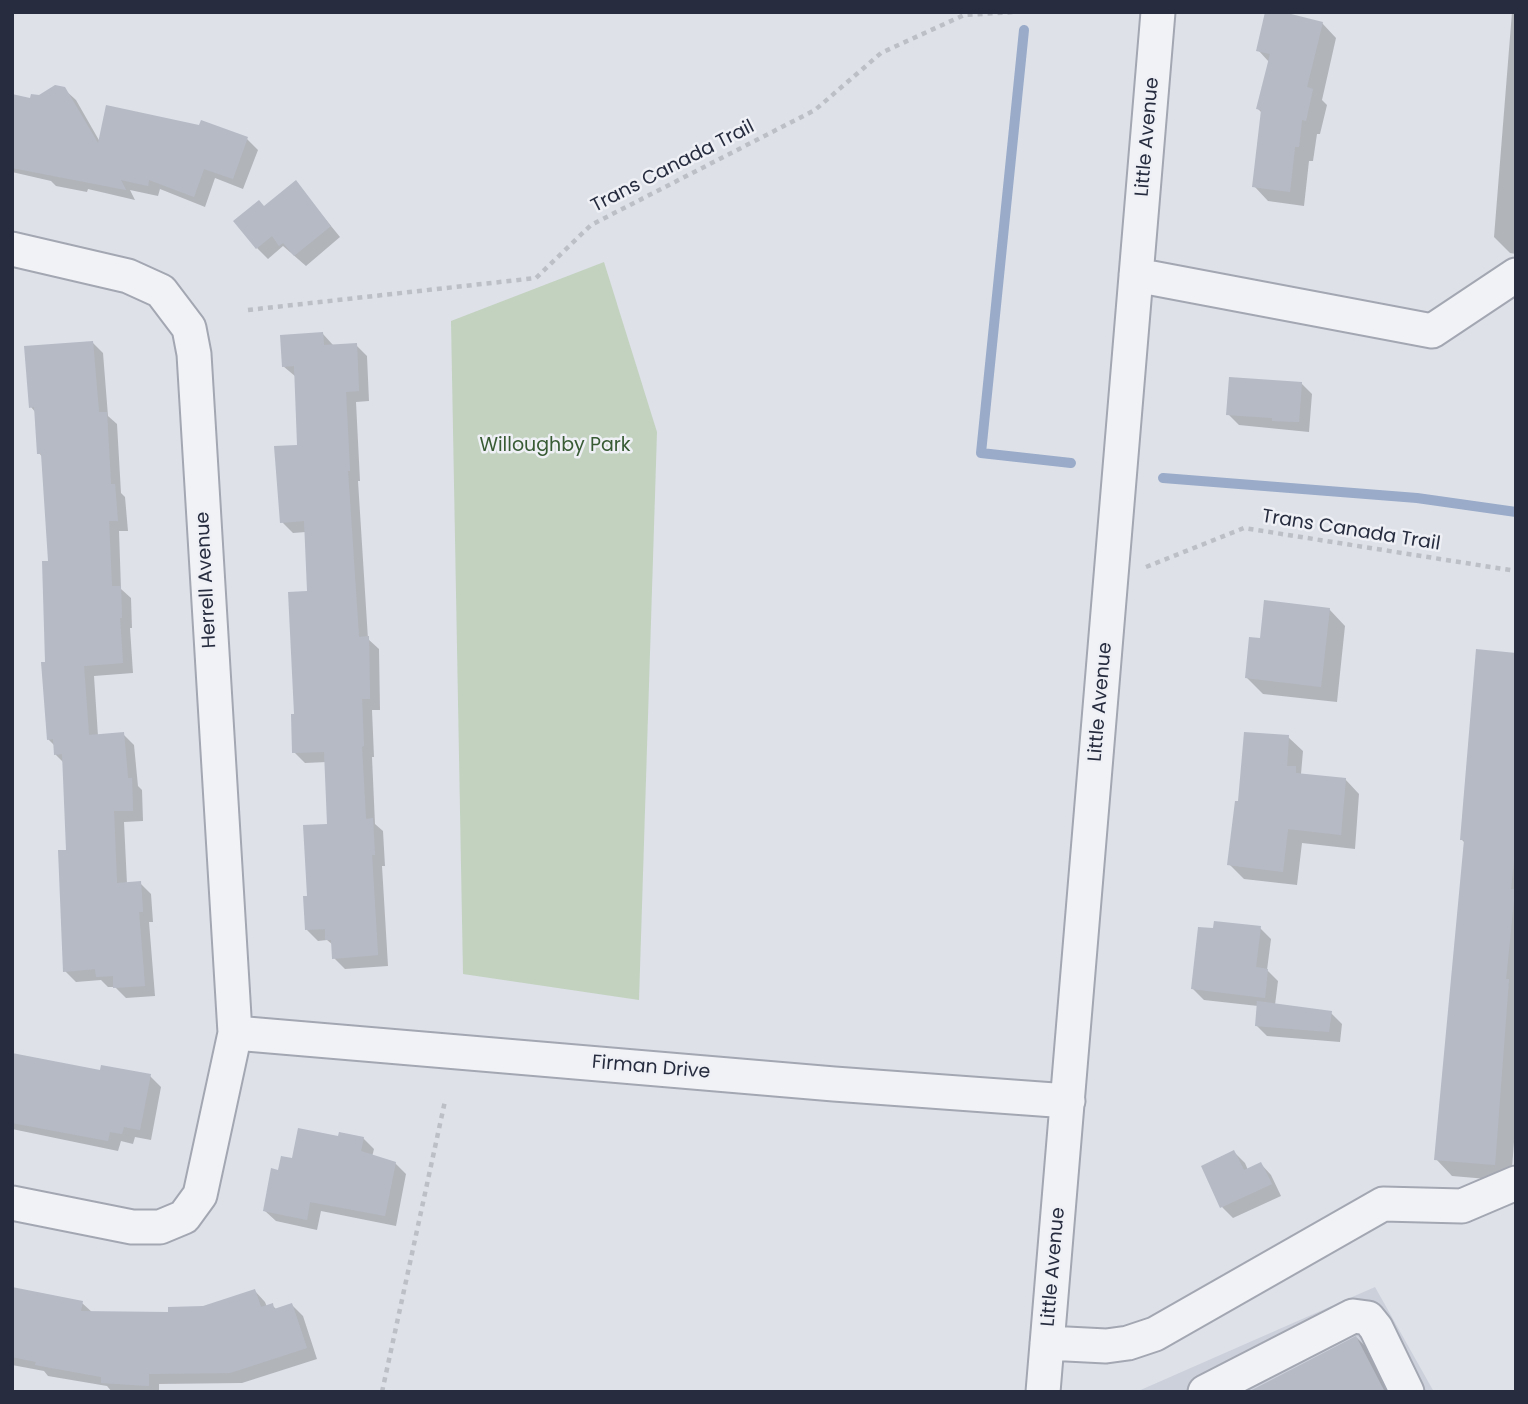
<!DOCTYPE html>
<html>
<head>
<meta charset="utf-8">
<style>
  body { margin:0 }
  #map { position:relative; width:1528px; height:1404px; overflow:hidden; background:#dee1e8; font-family:Poppins,sans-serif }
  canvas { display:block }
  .frame { position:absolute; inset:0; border:14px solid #272d3f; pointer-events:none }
</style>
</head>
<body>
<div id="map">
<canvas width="1528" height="1404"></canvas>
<div class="frame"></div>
</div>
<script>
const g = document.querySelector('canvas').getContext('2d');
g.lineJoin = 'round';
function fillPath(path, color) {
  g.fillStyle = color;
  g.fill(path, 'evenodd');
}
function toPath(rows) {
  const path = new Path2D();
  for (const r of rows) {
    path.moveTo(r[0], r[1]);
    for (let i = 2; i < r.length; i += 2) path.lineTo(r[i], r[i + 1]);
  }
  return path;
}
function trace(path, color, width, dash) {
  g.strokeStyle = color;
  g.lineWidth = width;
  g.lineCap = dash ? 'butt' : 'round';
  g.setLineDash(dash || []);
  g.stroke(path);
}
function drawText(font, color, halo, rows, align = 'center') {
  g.font = font + ' Poppins,sans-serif';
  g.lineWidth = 5;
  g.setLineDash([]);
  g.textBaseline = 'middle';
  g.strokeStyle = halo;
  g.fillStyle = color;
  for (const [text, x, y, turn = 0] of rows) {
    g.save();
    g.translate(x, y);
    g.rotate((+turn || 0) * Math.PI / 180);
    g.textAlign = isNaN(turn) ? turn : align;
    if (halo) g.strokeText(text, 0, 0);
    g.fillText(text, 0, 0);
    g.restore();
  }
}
const built = toPath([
  [1375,1287,1434,1392,1136,1392]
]);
const green = toPath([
  [604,262,657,432,639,1000,463,974,451,321]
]);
const shadow = toPath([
  [1512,12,1516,12,1516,254,1510,253,1494,237],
  [1322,23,1336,38,1322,100,1327,105,1320,134,1317,134,1313,161,1309,161,1304,206,1268,201,1254,186,1262,113,1258,109,1269,62,1258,50],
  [64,89,76,100,100,142,247,139,258,150,243,189,215,178,205,207,160,189,158,196,130,190,135,200,88,189,87,192,56,186,51,181,12,172,12,95,32,100],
  [296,183,340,237,306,266,283,246,268,259,257,248,265,208],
  [323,334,333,345,356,345,367,356,369,401,356,402,360,481,358,481,368,639,379,649,380,710,372,710,374,757,372,757,375,824,383,831,385,866,382,866,388,966,345,969,334,958,333,945,327,940,318,941,307,930,308,897,329,826,327,762,305,763,294,752,309,593,306,532,293,533,282,522,299,446,296,377,283,366],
  [92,342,103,353,108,416,117,424,121,493,125,497,128,531,119,531,121,589,131,598,132,628,130,628,133,673,94,676,98,736,123,734,134,745,138,786,142,790,143,821,124,822,127,884,140,883,151,894,153,922,149,922,155,996,126,998,115,987,108,987,101,980,76,982,65,971,68,851,64,763,55,754,55,746,48,739,47,664,50,563,43,458,39,453,36,413,31,407],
  [1301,383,1312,394,1309,432,1239,425,1228,414],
  [1329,609,1345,626,1337,702,1263,694,1247,678,1262,640],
  [1516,655,1516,1116,1511,1181,1452,1176,1436,1159,1465,843,1461,839],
  [1288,737,1303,751,1301,774,1345,779,1359,794,1355,849,1302,843,1297,885,1244,879,1229,864],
  [1260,928,1271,939,1267,970,1278,981,1275,1005,1331,1013,1342,1024,1340,1042,1267,1036,1256,1025,1258,1006,1204,1000,1193,989],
  [12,1054,101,1072,150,1076,161,1087,151,1140,135,1137,133,1144,121,1141,118,1151,12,1129],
  [340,1138,363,1138,374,1149,372,1157,395,1163,406,1174,396,1226,321,1211,317,1230,276,1221,265,1211,280,1172,294,1160],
  [1234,1152,1245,1163,1248,1170,1261,1164,1271,1175,1281,1196,1233,1218,1222,1207],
  [12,1289,82,1303,93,1313,170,1314,203,1307,255,1291,265,1302,267,1307,272,1305,277,1310,292,1305,303,1316,317,1359,242,1383,159,1384,159,1392,112,1392,107,1386,48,1376,44,1371,12,1365],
  [1357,1338,1379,1360,1395,1392,1252,1392]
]);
const stream = toPath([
  [1024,30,981,453,1071,463],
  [1163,478,1417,498,1516,512]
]);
const building = toPath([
  [1265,12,1283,12,1323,22,1307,87,1313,89,1306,121,1302,120,1299,147,1295,147,1290,192,1252,187,1261,110,1256,109,1270,54,1256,51],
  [55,85,65,87,98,143,106,105,199,125,201,120,248,137,233,179,204,169,194,197,149,180,148,186,121,180,126,190,12,168,12,94,30,98,31,94,39,95],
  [296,180,331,226,294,256,283,243,279,246,272,236,256,249,233,221,259,200,264,206],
  [323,332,324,345,357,343,359,391,346,392,350,471,348,471,359,637,369,636,370,699,362,699,364,746,362,747,366,819,373,818,375,855,372,855,378,955,332,959,331,940,325,940,325,929,305,930,303,896,307,896,303,825,327,824,324,752,292,753,291,714,294,714,288,592,307,591,304,521,280,523,274,446,297,445,294,366,282,367,280,335],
  [93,341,99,412,107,412,111,484,115,484,118,521,109,521,112,586,121,586,122,618,120,618,123,663,84,666,89,735,124,732,128,778,132,778,133,811,114,811,117,883,141,881,143,912,139,912,145,986,113,988,113,976,96,977,95,969,63,972,58,850,66,850,62,754,54,755,53,739,47,740,41,662,45,662,42,561,48,561,41,454,37,454,34,407,29,408,24,346],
  [1229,377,1302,382,1299,422,1272,421,1272,418,1226,415],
  [1264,600,1330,608,1321,687,1245,678,1249,637,1260,638],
  [1476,649,1516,653,1516,842,1511,889,1515,889,1506,979,1509,979,1495,1165,1434,1160,1464,840,1460,840],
  [1244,732,1289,735,1287,766,1296,766,1296,773,1346,778,1341,835,1288,829,1283,872,1227,865,1235,801,1238,801],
  [1214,921,1261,926,1256,967,1268,969,1265,998,1191,989,1198,927,1213,928],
  [1257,1001,1332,1011,1329,1032,1255,1026],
  [12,1053,100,1070,101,1065,151,1074,140,1130,124,1127,122,1134,110,1132,108,1141,12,1123],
  [298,1128,338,1136,339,1132,364,1137,361,1151,396,1162,385,1216,310,1202,307,1220,263,1211,271,1168,278,1170,281,1156,292,1158],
  [1234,1150,1244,1170,1261,1162,1272,1184,1220,1208,1201,1166],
  [12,1287,83,1301,81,1311,168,1312,168,1307,203,1306,255,1289,261,1307,273,1303,274,1309,292,1303,307,1348,230,1373,149,1374,149,1386,101,1383,101,1377,35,1365,36,1362,12,1357],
  [1356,1336,1385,1392,1248,1392]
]);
const path = toPath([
  [248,310,536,278,591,225,815,110,881,53,964,15,1014,12],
  [1146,567,1244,528,1516,571],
  [382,1392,445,1101]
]);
const minor = toPath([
  [12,249,128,276,161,291,189,328,194,354,235,1033,200,1195,184,1217,160,1227,132,1227,12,1203],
  [1136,275,1432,331,1516,275],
  [235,1033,834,1084,1068,1101],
  [1047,1343,1106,1346,1128,1343,1155,1334,1383,1204,1462,1206,1516,1183],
  [1043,1392,1158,12],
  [1205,1392,1353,1316,1368,1318,1376,1328,1407,1392]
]);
const streetNames = [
  ["Little Avenue",1148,137,-85],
  ["Trans Canada Trail",673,167,-27],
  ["Trans Canada Trail",1351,531,9],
  ["Herrell Avenue",207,580,-93],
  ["Little Avenue",1101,702,-85],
  ["Firman Drive",651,1068,5],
  ["Little Avenue",1054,1267,-85]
];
const parkNames = [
  ["Willoughby Park",555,446]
];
fillPath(built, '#ccd0da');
fillPath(green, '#c2d2bf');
fillPath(shadow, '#0003');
trace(stream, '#99abc9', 10);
fillPath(building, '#b5bac5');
trace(minor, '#a3a7b2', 37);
trace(path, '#bcbfc6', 4.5, [5, 5]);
trace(minor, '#f1f2f6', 33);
drawText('19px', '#272d3f', '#eef0f6', streetNames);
drawText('19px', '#385b34', '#eef0f6', parkNames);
</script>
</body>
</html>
